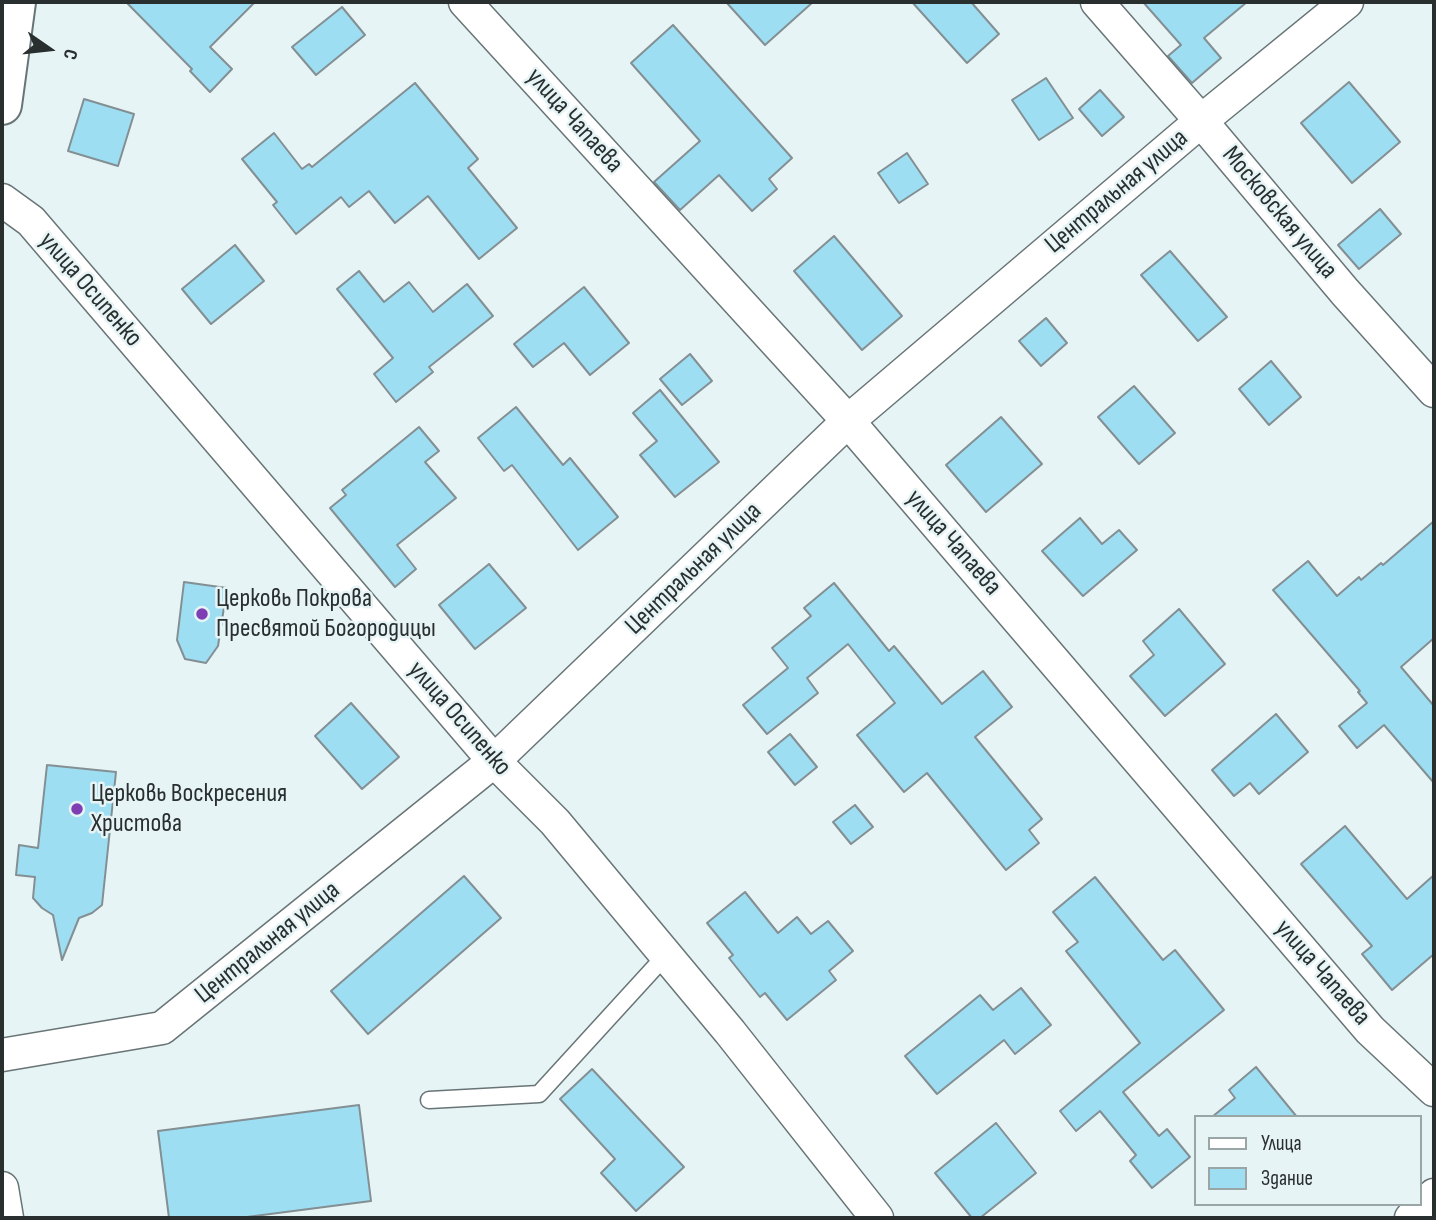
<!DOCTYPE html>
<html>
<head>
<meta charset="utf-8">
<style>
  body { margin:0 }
  #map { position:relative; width:1436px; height:1220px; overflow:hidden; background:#e6f4f5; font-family:"Sofia Sans Condensed",sans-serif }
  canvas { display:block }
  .frame { position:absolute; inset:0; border:4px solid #292e2f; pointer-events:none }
  .legend { position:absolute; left:1194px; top:1115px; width:228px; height:91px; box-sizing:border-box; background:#e6f4f5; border:2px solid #9aa5a6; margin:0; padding:9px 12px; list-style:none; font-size:21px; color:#292e2f }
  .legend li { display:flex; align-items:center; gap:14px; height:35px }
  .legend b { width:35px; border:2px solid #9aa5a6 }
  .north { position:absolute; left:14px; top:14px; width:70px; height:70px; -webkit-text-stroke:5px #e6f4f5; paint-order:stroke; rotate:104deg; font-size:19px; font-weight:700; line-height:28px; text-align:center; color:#292e2f }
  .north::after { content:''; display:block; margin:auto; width:24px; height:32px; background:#292e2f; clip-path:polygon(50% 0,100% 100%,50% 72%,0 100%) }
</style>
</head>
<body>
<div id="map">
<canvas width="1436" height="1220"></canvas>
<div class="frame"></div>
<ul class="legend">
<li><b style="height:9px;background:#fff"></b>Улица</li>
<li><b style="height:19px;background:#9edef3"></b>Здание</li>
</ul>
<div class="north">С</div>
</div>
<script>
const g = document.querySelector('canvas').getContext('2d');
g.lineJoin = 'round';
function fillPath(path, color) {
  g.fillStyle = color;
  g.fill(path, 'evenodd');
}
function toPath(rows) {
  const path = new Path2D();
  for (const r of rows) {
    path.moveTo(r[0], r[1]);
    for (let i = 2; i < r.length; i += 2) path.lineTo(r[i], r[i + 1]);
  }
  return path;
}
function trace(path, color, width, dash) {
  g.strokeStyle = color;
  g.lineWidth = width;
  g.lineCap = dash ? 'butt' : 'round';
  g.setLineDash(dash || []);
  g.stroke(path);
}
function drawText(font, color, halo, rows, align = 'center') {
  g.font = font + ' "Sofia Sans Condensed",sans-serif';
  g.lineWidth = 5;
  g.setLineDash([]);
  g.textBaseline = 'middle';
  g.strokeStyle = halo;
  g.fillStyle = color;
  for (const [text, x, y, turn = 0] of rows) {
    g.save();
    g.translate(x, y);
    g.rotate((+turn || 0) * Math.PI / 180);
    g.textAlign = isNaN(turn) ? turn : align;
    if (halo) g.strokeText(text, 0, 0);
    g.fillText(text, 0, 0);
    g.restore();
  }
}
const building = toPath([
  [126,2,255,2,210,47,232,69,210,92,190,71,192,69,126,2],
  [726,2,813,2,765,45,726,2],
  [912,2,971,2,999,34,967,63,912,2],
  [1143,2,1247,2,1204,38,1221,58,1192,83,1168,56,1181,45,1143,2],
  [342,7,365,35,316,75,292,47,342,7],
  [673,25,792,158,769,179,777,189,752,211,719,175,680,210,654,182,700,141,631,63,673,25],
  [1046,78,1073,118,1039,140,1012,100,1046,78],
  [1349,82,1400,142,1352,183,1301,123,1349,82],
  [415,83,478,159,468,168,517,228,479,259,428,196,395,223,369,191,349,207,341,197,296,234,273,205,277,202,242,159,274,133,302,169,309,164,312,167,415,83],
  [1100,90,1124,117,1102,136,1079,109,1100,90],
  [84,99,134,114,118,166,68,151,84,99],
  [907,153,928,184,899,203,878,173,907,153],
  [1380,209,1401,234,1359,269,1338,245,1380,209],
  [834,236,902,316,862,350,794,271,834,236],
  [235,245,264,281,211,324,182,289,235,245],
  [1170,251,1227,317,1198,341,1141,275,1170,251],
  [359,271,384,302,409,282,433,312,467,284,493,316,429,367,433,372,396,402,374,374,393,358,337,289,359,271],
  [584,287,629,343,590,375,564,343,533,367,514,344,584,287],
  [1046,318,1067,343,1041,366,1019,341,1046,318],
  [690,354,712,381,682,405,660,379,690,354],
  [1271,361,1301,397,1269,425,1239,389,1271,361],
  [1134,386,1175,433,1139,464,1098,417,1134,386],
  [660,390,719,462,675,497,640,455,657,441,633,413,660,390],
  [516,407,563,465,570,458,618,517,578,550,512,465,504,471,478,438,516,407],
  [1001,417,1042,464,986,512,946,465,1001,417],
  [419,427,439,451,425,462,456,498,397,545,416,569,395,587,330,508,346,495,342,490,419,427],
  [1080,518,1102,544,1119,530,1137,550,1083,596,1042,551,1080,518],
  [1434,521,1434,638,1401,667,1434,706,1434,783,1384,725,1357,748,1339,726,1367,703,1358,692,1360,691,1273,590,1308,561,1337,596,1359,577,1361,580,1381,563,1383,565,1434,521],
  [489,564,526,608,475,649,439,605,489,564],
  [184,582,227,588,218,646,206,663,185,659,177,640,184,582],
  [834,583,889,651,894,646,942,704,983,671,1012,707,975,737,1042,819,1029,830,1039,843,1006,870,927,773,904,792,857,735,895,703,848,644,807,678,818,693,767,734,743,705,788,668,772,648,811,616,804,608,834,583],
  [1179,609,1225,664,1165,716,1130,676,1154,655,1143,641,1179,609],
  [351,703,399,757,362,789,315,736,351,703],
  [1276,714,1308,752,1259,794,1250,783,1234,796,1212,770,1276,714],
  [790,734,817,767,795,785,768,752,790,734],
  [47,765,116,772,102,905,92,913,79,918,62,960,53,915,42,908,33,898,35,877,16,875,19,845,38,848,47,765],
  [855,805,873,827,851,844,833,822,855,805],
  [1345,826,1407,899,1434,875,1434,954,1392,990,1362,954,1372,946,1301,864,1345,826],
  [464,876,501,918,368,1034,331,991,464,876],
  [1095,877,1163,960,1175,950,1224,1010,1123,1092,1159,1136,1167,1129,1190,1157,1152,1188,1130,1161,1136,1155,1100,1111,1076,1131,1060,1111,1140,1043,1066,951,1078,942,1053,912,1095,877],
  [745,892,778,933,797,917,811,934,828,921,853,951,829,971,836,980,787,1020,765,993,760,997,729,958,733,955,707,923,745,892],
  [1021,988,1051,1025,1015,1054,1004,1040,937,1094,905,1056,980,995,993,1010,1021,988],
  [1256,1067,1297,1117,1212,1117,1235,1098,1229,1090,1256,1067],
  [592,1069,684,1167,636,1211,601,1173,615,1159,560,1099,592,1069],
  [359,1105,371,1201,239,1218,169,1218,158,1131,359,1105],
  [996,1123,1036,1173,980,1218,972,1218,935,1173,996,1123]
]);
const lane = toPath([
  [429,1100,539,1094,666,955]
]);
const street = toPath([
  [465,2,848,421,1370,1030,1434,1090],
  [1097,2,1201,121,1345,292,1434,391],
  [2,200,31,221,494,761,555,822,730,1032,877,1218],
  [2,1055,162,1028,494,761,848,421,1201,121,1347,2],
  [2,1188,7,1218],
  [1411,1218,1434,1195]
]);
const secondary = toPath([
  [2,105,16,2]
]);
const markers = [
  [202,614,7,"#7f3fb4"],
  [77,809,7,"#7f3fb4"]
];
const streetNames = [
  ["улица Чапаева",574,121,48],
  ["Центральная улица",1117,192,-40],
  ["Московская улица",1279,213,50],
  ["улица Осипенко",90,290,49],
  ["улица Чапаева",953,543,49],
  ["Центральная улица",694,569,-44],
  ["улица Осипенко",459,719,49],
  ["Центральная улица",268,943,-39],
  ["улица Чапаева",1322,973,49]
];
const poiNames = [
  ["Церковь Покрова",216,599],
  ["Пресвятой Богородицы",216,629],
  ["Церковь Воскресения",91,794],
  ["Христова",91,824]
];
fillPath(building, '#9edef3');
trace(building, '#838f93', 2);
trace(lane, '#687475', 19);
trace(street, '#687475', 35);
trace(secondary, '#687475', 42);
trace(lane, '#fff', 16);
trace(street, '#fff', 32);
trace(secondary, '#fff', 38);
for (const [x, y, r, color] of markers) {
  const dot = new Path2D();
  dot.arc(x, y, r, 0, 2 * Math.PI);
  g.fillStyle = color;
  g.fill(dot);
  trace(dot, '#e6f4f5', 2.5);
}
drawText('26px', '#292e2f', '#e6f4f5', streetNames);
drawText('26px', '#292e2f', '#e6f4f5', poiNames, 'left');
</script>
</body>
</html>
